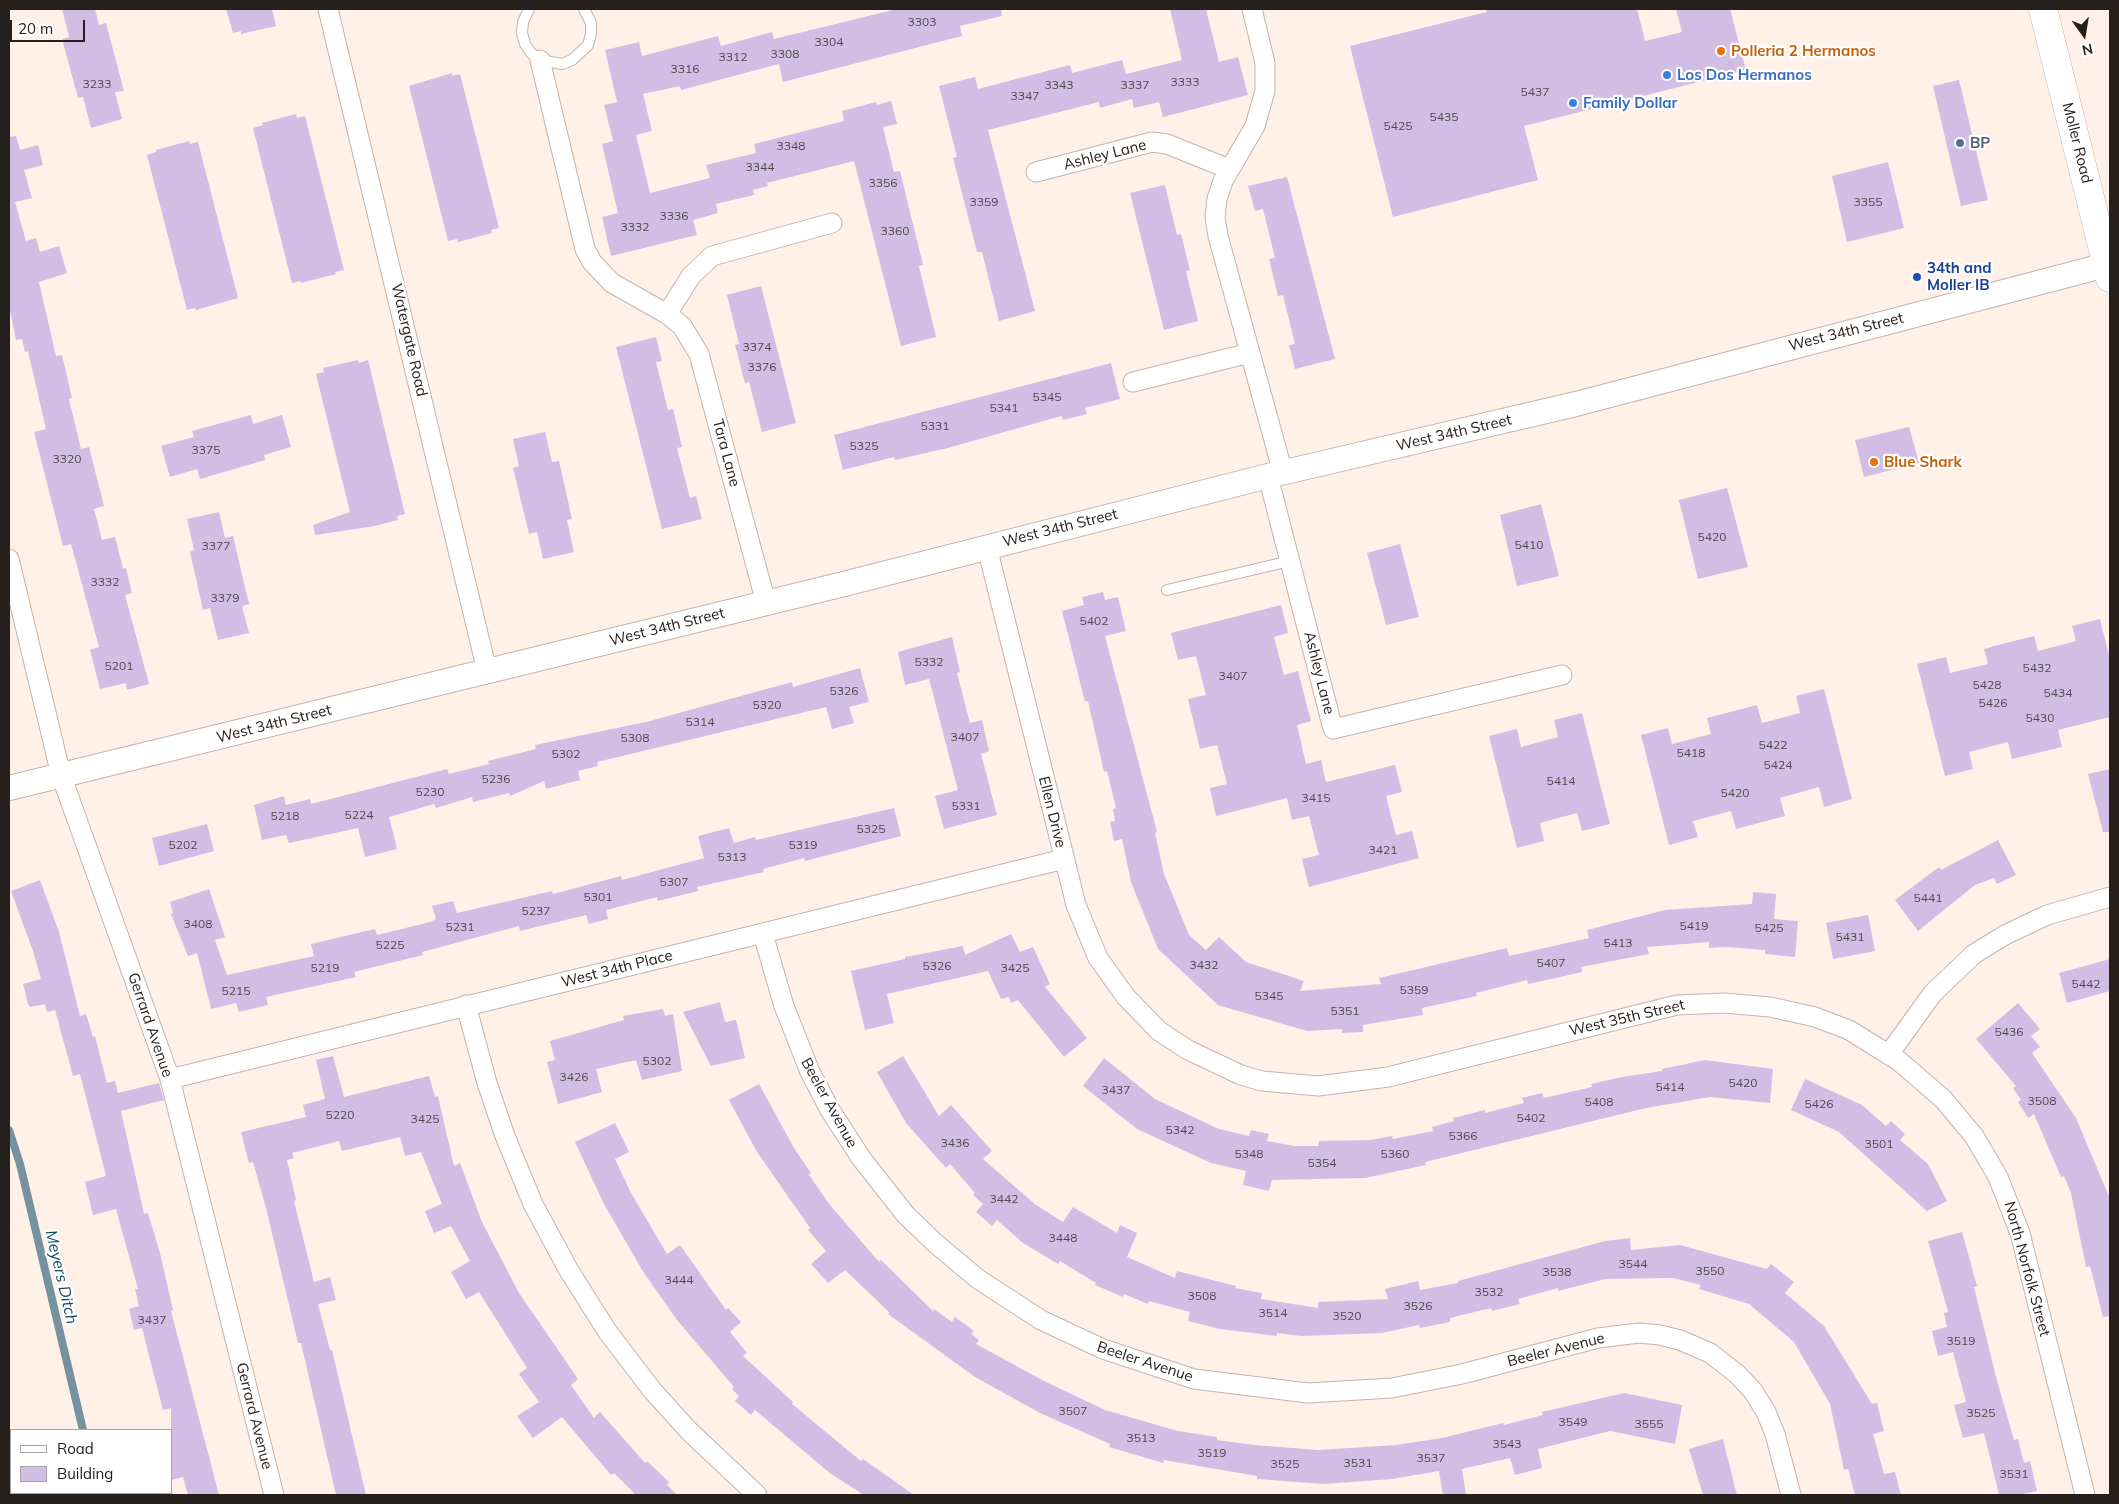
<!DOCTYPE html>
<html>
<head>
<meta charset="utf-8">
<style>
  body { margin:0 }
  #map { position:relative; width:2119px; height:1504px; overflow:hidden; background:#fff0e8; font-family:Mulish,sans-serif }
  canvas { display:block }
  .frame { position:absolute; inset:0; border:10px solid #26201c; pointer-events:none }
  .legend { position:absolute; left:10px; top:1429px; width:162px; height:65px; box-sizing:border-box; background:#fff; border:1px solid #a8a6a4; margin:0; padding:6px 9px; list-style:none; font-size:15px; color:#26201c }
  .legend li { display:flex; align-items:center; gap:10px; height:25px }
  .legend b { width:25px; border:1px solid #a8a6a4 }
  .north { position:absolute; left:2059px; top:10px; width:50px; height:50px; -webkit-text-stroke:4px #fff; paint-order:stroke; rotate:167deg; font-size:14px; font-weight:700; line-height:20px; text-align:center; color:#26201c }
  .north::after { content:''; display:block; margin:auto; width:18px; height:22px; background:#26201c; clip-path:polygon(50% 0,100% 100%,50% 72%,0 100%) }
  .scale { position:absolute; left:10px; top:20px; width:75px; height:22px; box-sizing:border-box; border:2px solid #26201c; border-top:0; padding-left:6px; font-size:15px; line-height:18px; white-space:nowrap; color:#26201c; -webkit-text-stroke:4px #fff; paint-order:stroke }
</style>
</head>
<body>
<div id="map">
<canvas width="2119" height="1504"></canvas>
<div class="frame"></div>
<ul class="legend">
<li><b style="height:6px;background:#fff"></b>Road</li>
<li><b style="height:14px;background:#d2bee4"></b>Building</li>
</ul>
<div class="north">N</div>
<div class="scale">20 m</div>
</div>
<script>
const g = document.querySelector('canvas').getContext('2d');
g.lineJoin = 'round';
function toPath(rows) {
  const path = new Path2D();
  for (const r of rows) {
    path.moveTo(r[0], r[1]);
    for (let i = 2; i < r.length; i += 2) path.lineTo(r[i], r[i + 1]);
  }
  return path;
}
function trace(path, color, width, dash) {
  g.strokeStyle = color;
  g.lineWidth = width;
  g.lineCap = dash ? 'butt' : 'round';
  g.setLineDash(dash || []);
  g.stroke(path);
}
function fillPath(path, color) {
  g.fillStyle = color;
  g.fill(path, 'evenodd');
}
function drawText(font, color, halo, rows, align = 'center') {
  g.font = font + ' Mulish,sans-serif';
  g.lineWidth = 4.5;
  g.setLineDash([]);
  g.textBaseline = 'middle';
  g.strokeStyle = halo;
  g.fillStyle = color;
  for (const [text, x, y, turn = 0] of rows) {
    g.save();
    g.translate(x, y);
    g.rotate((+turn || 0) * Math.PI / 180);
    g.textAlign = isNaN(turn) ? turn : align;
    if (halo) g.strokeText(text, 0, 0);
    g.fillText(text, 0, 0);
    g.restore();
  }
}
const stream = toPath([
  [9,1130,20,1164,83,1430],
  [98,1493,98,1495]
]);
const building = toPath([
  [62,9,95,9,99,25,106,23,124,91,115,92,122,119,91,128,83,97,78,98,62,39,69,37],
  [226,9,272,9,276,26,241,34,241,31,233,33],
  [897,9,1001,9,1002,16,960,26,962,36,783,82,779,64,681,90,680,86,643,94,652,131,636,135,650,193,710,178,706,165,756,153,754,144,844,121,842,111,876,102,877,105,891,101,897,124,883,127,894,172,900,171,923,265,919,266,936,337,901,346,854,161,767,183,768,186,753,190,754,195,716,204,718,213,693,220,697,235,611,256,602,217,618,213,602,144,613,141,604,105,617,102,605,50,639,42,642,56,718,36,721,46,772,32,774,39],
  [1170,9,1206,9,1219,62,1238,57,1248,95,1163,117,1159,102,1134,108,1132,99,1100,108,1099,102,988,130,1035,311,999,321,982,252,977,252,953,158,957,157,939,86,975,77,978,89,1070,65,1072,73,1122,60,1126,74,1182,60],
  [1486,9,1637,9,1645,41,1682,32,1676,9,1730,9,1746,70,1524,126,1538,180,1393,217,1350,46,1487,12],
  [452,73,452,76,460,74,499,228,491,230,492,233,458,242,457,239,448,241,409,86],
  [1959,80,1988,200,1961,206,1933,86],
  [296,114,297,118,305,116,344,270,335,272,336,274,301,283,301,281,292,283,253,128,263,125,262,123],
  [16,136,20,150,38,145,43,165,24,170,32,198,15,202,26,241,36,238,40,252,59,246,67,273,39,282,56,356,62,355,72,398,69,399,81,449,89,447,104,506,94,509,102,540,115,537,123,569,126,568,132,593,125,595,149,684,127,690,126,683,100,689,90,650,99,647,71,544,63,546,34,432,46,429,28,351,25,352,22,339,16,340,9,306,9,137],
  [189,141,190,144,198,142,238,298,196,310,195,308,187,310,147,155,156,152,156,150],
  [1888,162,1904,228,1847,242,1832,176],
  [1287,177,1335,359,1295,369,1289,345,1295,344,1283,295,1278,296,1269,259,1275,258,1263,209,1255,211,1248,186],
  [1165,185,1177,235,1181,234,1190,270,1186,271,1198,321,1164,330,1130,193],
  [761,286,796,423,762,432,749,382,745,383,735,345,739,344,727,295],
  [656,337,662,361,656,362,668,410,673,409,682,447,677,448,690,498,696,496,702,519,662,529,616,347],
  [358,360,359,363,368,360,405,514,397,516,398,520,375,526,315,535,313,525,350,512,316,374,324,372,323,368],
  [1111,363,1120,399,1085,408,1087,414,1063,420,1061,416,948,448,895,460,894,457,843,470,834,435],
  [251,415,253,424,282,415,291,447,264,455,265,460,200,479,197,469,170,477,161,446,194,437,192,431],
  [1909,427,1919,463,1864,477,1855,440],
  [545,432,552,462,559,461,572,519,567,520,574,552,543,559,537,532,529,534,513,468,519,466,513,439],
  [1727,488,1748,567,1698,579,1679,500],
  [1541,504,1559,576,1517,586,1500,515],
  [219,512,225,538,233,536,249,604,242,606,249,633,218,640,210,608,203,610,190,552,194,550,187,519],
  [1400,544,1419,617,1386,625,1367,553],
  [1103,592,1105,600,1118,597,1126,631,1105,636,1157,832,1155,833,1164,874,1189,935,1206,950,1219,937,1246,962,1304,981,1300,991,1381,984,1379,978,1507,948,1509,956,1589,938,1587,930,1665,910,1752,904,1753,892,1776,894,1774,919,1798,921,1795,957,1765,954,1765,950,1726,947,1709,948,1709,942,1647,947,1649,954,1581,967,1582,972,1556,978,1528,984,1527,980,1476,993,1477,996,1422,1008,1423,1015,1363,1025,1363,1032,1342,1033,1342,1029,1307,1031,1218,1005,1158,949,1131,882,1122,839,1114,841,1110,822,1115,821,1113,809,1116,808,1107,771,1104,772,1088,701,1085,702,1062,611,1084,605,1082,597],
  [1281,605,1288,633,1274,637,1284,675,1298,671,1311,721,1297,725,1306,764,1321,760,1326,782,1395,765,1402,792,1386,796,1396,835,1412,831,1419,858,1309,887,1302,859,1319,855,1309,816,1292,820,1287,798,1216,816,1210,788,1227,784,1217,745,1200,749,1188,699,1206,695,1196,656,1178,660,1171,633],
  [2100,619,2110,659,2110,717,2058,730,2062,747,2012,759,2008,742,1969,752,1973,769,1945,776,1917,664,1946,657,1950,673,1988,664,1984,649,1994,646,2034,636,2038,651,2076,641,2072,626],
  [952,637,960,672,957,673,970,723,982,720,989,751,981,754,997,815,944,829,935,796,958,790,929,679,905,685,898,652],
  [860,668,869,702,849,707,854,723,832,729,826,707,597,762,598,766,578,771,580,780,546,789,544,781,510,796,509,793,473,802,472,797,436,808,434,804,389,817,397,849,365,857,358,828,289,843,286,835,262,840,254,805,284,796,286,805,310,799,311,804,447,769,449,774,489,764,488,761,536,749,535,745,646,722,792,682,793,687],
  [1824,689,1852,799,1824,807,1819,787,1780,798,1785,816,1736,829,1731,811,1693,821,1698,837,1669,845,1641,735,1668,728,1672,744,1711,734,1707,718,1757,705,1762,723,1800,713,1796,696],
  [1582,713,1610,824,1582,831,1577,813,1540,823,1544,841,1517,848,1489,736,1517,729,1521,747,1558,737,1554,720],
  [2110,769,2110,832,2103,832,2088,774],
  [894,808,901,836,805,861,804,858,763,869,764,872,697,887,698,891,658,901,657,897,606,910,608,919,589,924,586,915,520,931,519,926,422,952,423,955,354,972,356,977,266,997,268,1005,239,1012,236,1003,211,1009,197,953,188,956,171,914,173,913,170,902,209,889,225,937,215,940,227,975,314,956,311,944,375,929,377,935,430,922,436,919,432,906,453,901,457,913,552,891,553,894,621,876,622,880,704,858,698,836,729,828,734,843,755,837,756,840],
  [207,824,214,851,159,866,152,838],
  [1998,840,2016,875,1997,884,1994,878,1975,885,1918,931,1895,900,1939,867,1941,870],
  [40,880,59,932,80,1016,86,1014,93,1037,95,1036,107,1083,115,1081,118,1093,159,1083,164,1100,121,1111,144,1214,148,1213,160,1253,173,1310,171,1311,219,1495,188,1495,183,1477,171,1480,171,1408,163,1410,142,1328,134,1330,129,1309,139,1306,135,1289,138,1289,116,1209,93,1215,85,1182,106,1176,80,1074,73,1076,55,1010,47,1012,45,1004,30,1007,28,1004,23,984,41,979,33,951,11,891],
  [1868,915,1875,951,1833,959,1826,923],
  [1011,934,1020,952,1033,947,1050,984,1045,987,1087,1038,1064,1057,1018,1000,1011,1003,1009,997,1001,999,988,971,887,994,894,1023,865,1030,851,971,905,959,905,957,963,946,965,955],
  [2110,959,2110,991,2067,1003,2059,973],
  [720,1002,725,1022,736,1020,745,1058,711,1066,683,1012],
  [2018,1003,2040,1029,2031,1036,2040,1047,2032,1053,2076,1118,2110,1199,2110,1316,2103,1317,2090,1266,2086,1267,2071,1193,2064,1176,2061,1177,2034,1114,2028,1118,2018,1102,2021,1100,2013,1088,2016,1086,1976,1039],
  [663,1009,665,1016,673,1014,682,1071,642,1080,636,1060,596,1069,602,1092,558,1104,547,1062,555,1060,550,1041,624,1020,623,1016],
  [333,1056,344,1097,429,1076,435,1097,438,1096,454,1166,460,1163,482,1222,519,1293,578,1379,571,1385,594,1418,600,1412,645,1463,647,1461,669,1482,667,1485,677,1495,636,1495,614,1473,611,1475,562,1417,533,1438,517,1416,539,1402,519,1374,527,1368,479,1292,466,1299,451,1272,470,1261,451,1226,434,1233,425,1211,442,1204,421,1152,405,1156,400,1137,342,1151,339,1141,292,1153,294,1158,287,1160,296,1200,294,1201,314,1282,330,1277,336,1300,318,1304,330,1350,332,1350,366,1495,336,1495,301,1343,298,1343,266,1208,253,1162,249,1163,241,1132,306,1117,303,1105,325,1099,316,1060],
  [903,1056,939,1116,951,1105,992,1151,983,1159,1036,1205,1063,1222,1073,1207,1117,1233,1120,1225,1137,1233,1127,1257,1175,1278,1177,1271,1236,1286,1235,1288,1262,1293,1261,1299,1318,1308,1318,1302,1388,1299,1385,1289,1418,1281,1420,1290,1458,1283,1458,1281,1605,1241,1630,1238,1631,1250,1680,1245,1767,1269,1771,1264,1794,1282,1785,1293,1824,1326,1872,1404,1877,1403,1884,1431,1873,1434,1884,1474,1895,1472,1901,1495,1855,1495,1848,1469,1844,1470,1830,1404,1794,1342,1749,1304,1699,1289,1701,1285,1673,1278,1605,1279,1558,1291,1558,1288,1518,1299,1520,1304,1492,1311,1491,1308,1450,1318,1450,1322,1420,1328,1419,1325,1382,1333,1301,1336,1277,1333,1277,1336,1220,1329,1188,1321,1190,1312,1149,1301,1148,1304,1124,1294,1123,1297,1095,1285,1096,1283,1060,1261,1058,1264,1023,1243,997,1220,992,1226,976,1212,983,1204,973,1195,975,1193,950,1164,946,1168,906,1123,877,1072],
  [1104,1058,1155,1099,1219,1129,1249,1136,1251,1130,1269,1134,1267,1141,1294,1146,1318,1146,1319,1141,1371,1140,1392,1136,1393,1139,1433,1131,1432,1127,1454,1121,1453,1118,1485,1110,1485,1113,1524,1103,1522,1098,1542,1093,1544,1098,1592,1087,1591,1084,1622,1077,1662,1071,1662,1069,1705,1060,1773,1069,1770,1103,1710,1097,1646,1108,1425,1162,1426,1165,1365,1178,1272,1180,1269,1191,1243,1185,1246,1171,1211,1163,1137,1129,1083,1086],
  [1805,1079,1862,1105,1886,1126,1891,1121,1905,1134,1900,1140,1928,1164,1947,1201,1927,1211,1839,1132,1791,1110],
  [759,1084,794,1148,811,1173,809,1175,830,1205,879,1262,881,1260,933,1311,934,1309,952,1322,955,1317,974,1331,971,1334,979,1340,976,1344,1044,1381,1105,1410,1178,1431,1217,1437,1217,1440,1254,1445,1318,1450,1396,1445,1442,1438,1503,1423,1504,1425,1543,1415,1542,1412,1624,1393,1682,1405,1675,1444,1610,1431,1538,1449,1542,1468,1515,1475,1510,1458,1462,1469,1466,1495,1443,1495,1439,1471,1392,1479,1323,1484,1257,1479,1257,1476,1164,1460,1163,1463,1109,1447,1110,1444,1040,1413,975,1377,888,1314,890,1313,845,1270,828,1283,811,1264,826,1251,808,1230,810,1228,757,1152,729,1100],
  [615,1123,629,1152,615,1159,631,1193,667,1254,680,1245,726,1310,728,1308,741,1322,730,1332,747,1353,743,1356,793,1402,792,1404,861,1461,863,1459,914,1495,864,1495,831,1474,755,1410,751,1415,735,1401,739,1396,732,1389,734,1387,677,1320,642,1270,604,1204,575,1142],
  [1962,1232,1977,1286,1974,1287,1996,1377,2014,1440,2018,1439,2024,1463,2030,1461,2037,1491,2019,1495,1999,1495,1984,1433,1963,1438,1954,1405,1966,1402,1953,1352,1938,1356,1932,1331,1947,1327,1944,1313,1948,1312,1928,1241],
  [1723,1439,1737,1495,1703,1495,1689,1449]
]);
const service = toPath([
  [529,9,523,22,522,33,525,44,531,53,540,60,562,64,572,60,588,45,591,34,591,23,584,9],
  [1167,590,1290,561]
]);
const minor = toPath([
  [328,9,487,671],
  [1252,9,1265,63,1265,91,1255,126,1223,181,1217,199,1215,217,1218,236,1283,473],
  [540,60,585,249,592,262,612,283,667,314,682,326,699,354,766,603],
  [1036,172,1152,142,1167,144,1229,169],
  [667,314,691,276,712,256,832,223],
  [1133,382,1250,353],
  [1268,476,1333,729,1562,675],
  [987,547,1076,905,1098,958,1126,997,1159,1031,1188,1050,1241,1075,1262,1081,1318,1086,1388,1077,1677,1005,1724,1003,1770,1007,1815,1017,1849,1030,1899,1061,1943,1099,1974,1136,1998,1177,2020,1233,2085,1495],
  [9,559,61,775,170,1079,274,1495],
  [763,934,784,1006,810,1072,830,1110,861,1158,905,1214,935,1243,978,1279,1041,1320,1103,1349,1194,1379,1308,1393,1392,1388,1462,1374,1598,1338,1639,1333,1660,1335,1680,1340,1710,1353,1737,1374,1753,1391,1766,1412,1775,1434,1791,1495],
  [466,1005,487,1083,505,1136,533,1204,568,1269,607,1331,652,1390,689,1431,757,1495],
  [1889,1054,1933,993,1974,954,2005,935,2047,915,2110,897],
  [170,1079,1064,859]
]);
const tertiary = toPath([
  [9,788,844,584,1268,476,1576,404,2110,264]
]);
const secondary = toPath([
  [2043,9,2110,278]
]);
const markers = [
  [1721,51,5,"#e8710a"],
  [1667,75,5,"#3f7fe0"],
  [1573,103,5,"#3f7fe0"],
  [1960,143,5,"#5c6f8a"],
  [1917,277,5,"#1a4fb4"],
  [1874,462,5,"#e8710a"]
];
const numberNames = [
  ["3303",922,22],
  ["3304",829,42],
  ["3308",785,54],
  ["3312",733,57],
  ["3316",685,69],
  ["3333",1185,82],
  ["3233",97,84],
  ["3343",1059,85],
  ["3337",1135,85],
  ["5437",1535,92],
  ["3347",1025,96],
  ["5435",1444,117],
  ["5425",1398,126],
  ["3348",791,146],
  ["3344",760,167],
  ["3356",883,183],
  ["3359",984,202],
  ["3355",1868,202],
  ["3336",674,216],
  ["3332",635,227],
  ["3360",895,231],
  ["3374",757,347],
  ["3376",762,367],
  ["5345",1047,397],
  ["5341",1004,408],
  ["5331",935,426],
  ["5325",864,446],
  ["3375",206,450],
  ["3320",67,459],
  ["5420",1712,537],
  ["5410",1529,545],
  ["3377",216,546],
  ["3332",105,582],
  ["3379",225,598],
  ["5402",1094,621],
  ["5332",929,662],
  ["5201",119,666],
  ["5432",2037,668],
  ["3407",1233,676],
  ["5428",1987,685],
  ["5326",844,691],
  ["5434",2058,693],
  ["5426",1993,703],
  ["5320",767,705],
  ["5430",2040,718],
  ["5314",700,722],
  ["3407",965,737],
  ["5308",635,738],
  ["5422",1773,745],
  ["5418",1691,753],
  ["5302",566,754],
  ["5424",1778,765],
  ["5236",496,779],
  ["5414",1561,781],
  ["5230",430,792],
  ["5420",1735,793],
  ["3415",1316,798],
  ["5331",966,806],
  ["5224",359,815],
  ["5218",285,816],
  ["5325",871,829],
  ["5202",183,845],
  ["5319",803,845],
  ["3421",1383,850],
  ["5313",732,857],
  ["5307",674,882],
  ["5301",598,897],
  ["5441",1928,898],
  ["5237",536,911],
  ["3408",198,924],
  ["5419",1694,926],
  ["5231",460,927],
  ["5425",1769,928],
  ["5431",1850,937],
  ["5413",1618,943],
  ["5225",390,945],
  ["5407",1551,963],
  ["3432",1204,965],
  ["5326",937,966],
  ["5219",325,968],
  ["3425",1015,968],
  ["5442",2086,984],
  ["5359",1414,990],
  ["5215",236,991],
  ["5345",1269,996],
  ["5351",1345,1011],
  ["5436",2009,1032],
  ["5302",657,1061],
  ["3426",574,1077],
  ["5420",1743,1083],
  ["5414",1670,1087],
  ["3437",1116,1090],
  ["3508",2042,1101],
  ["5408",1599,1102],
  ["5426",1819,1104],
  ["5220",340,1115],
  ["5402",1531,1118],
  ["3425",425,1119],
  ["5342",1180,1130],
  ["5366",1463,1136],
  ["3436",955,1143],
  ["3501",1879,1144],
  ["5348",1249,1154],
  ["5360",1395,1154],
  ["5354",1322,1163],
  ["3442",1004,1199],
  ["3448",1063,1238],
  ["3544",1633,1264],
  ["3550",1710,1271],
  ["3538",1557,1272],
  ["3444",679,1280],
  ["3532",1489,1292],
  ["3508",1202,1296],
  ["3526",1418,1306],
  ["3514",1273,1313],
  ["3520",1347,1316],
  ["3437",152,1320],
  ["3519",1961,1341],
  ["3507",1073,1411],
  ["3525",1981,1413],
  ["3549",1573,1422],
  ["3555",1649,1424],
  ["3513",1141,1438],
  ["3543",1507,1444],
  ["3519",1212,1453],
  ["3537",1431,1458],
  ["3531",1358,1463],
  ["3525",1285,1464],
  ["3531",2014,1474]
];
const foodNames = [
  ["Polleria 2 Hermanos",1731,51],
  ["Blue Shark",1884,462]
];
const shopNames = [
  ["Los Dos Hermanos",1677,75],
  ["Family Dollar",1583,103]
];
const serviceNames = [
  ["BP",1970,143]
];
const streetNames = [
  ["Moller Road",2077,143,76],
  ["Ashley Lane",1105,155,-14],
  ["West 34th Street",1846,332,-14],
  ["Watergate Road",409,340,77],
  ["West 34th Street",1454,433,-13],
  ["Tara Lane",726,453,75],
  ["West 34th Street",1060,528,-14],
  ["West 34th Street",667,627,-14],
  ["Ashley Lane",1319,673,76],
  ["West 34th Street",274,724,-14],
  ["Ellen Drive",1052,812,76],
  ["West 34th Place",617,969,-14],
  ["West 35th Street",1627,1018,-13],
  ["Gerrard Avenue",150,1025,71],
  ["Beeler Avenue",829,1103,61],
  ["North Norfolk Street",2027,1269,75],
  ["Beeler Avenue",1556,1350,-14],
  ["Beeler Avenue",1145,1362,18],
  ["Gerrard Avenue",254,1416,76]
];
const transitNames = [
  ["34th and",1927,268],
  ["Moller IB",1927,285]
];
const waterNames = [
  ["Meyers Ditch",61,1277,77]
];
trace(stream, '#74939f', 8);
fillPath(building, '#d2bee4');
trace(service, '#c4b3a9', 12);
trace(minor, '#c4b3a9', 21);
trace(tertiary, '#c4b3a9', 26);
trace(secondary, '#c4b3a9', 29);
trace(service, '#fff', 10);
trace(minor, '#fff', 19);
trace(tertiary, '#fff', 24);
trace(secondary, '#fff', 28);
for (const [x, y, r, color] of markers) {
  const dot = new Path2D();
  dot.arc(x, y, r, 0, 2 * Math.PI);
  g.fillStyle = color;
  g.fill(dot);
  trace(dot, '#fff', 2);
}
drawText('12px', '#51484e', null, numberNames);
drawText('bold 15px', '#c56008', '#fff', foodNames, 'left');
drawText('bold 15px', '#366cbe', '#fff', shopNames, 'left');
drawText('bold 15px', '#4e5e75', '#fff', serviceNames, 'left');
drawText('15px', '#26201c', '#fff', streetNames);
drawText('bold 15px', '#164399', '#fff', transitNames, 'left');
drawText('italic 16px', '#0b4c60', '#fff', waterNames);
</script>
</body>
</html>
